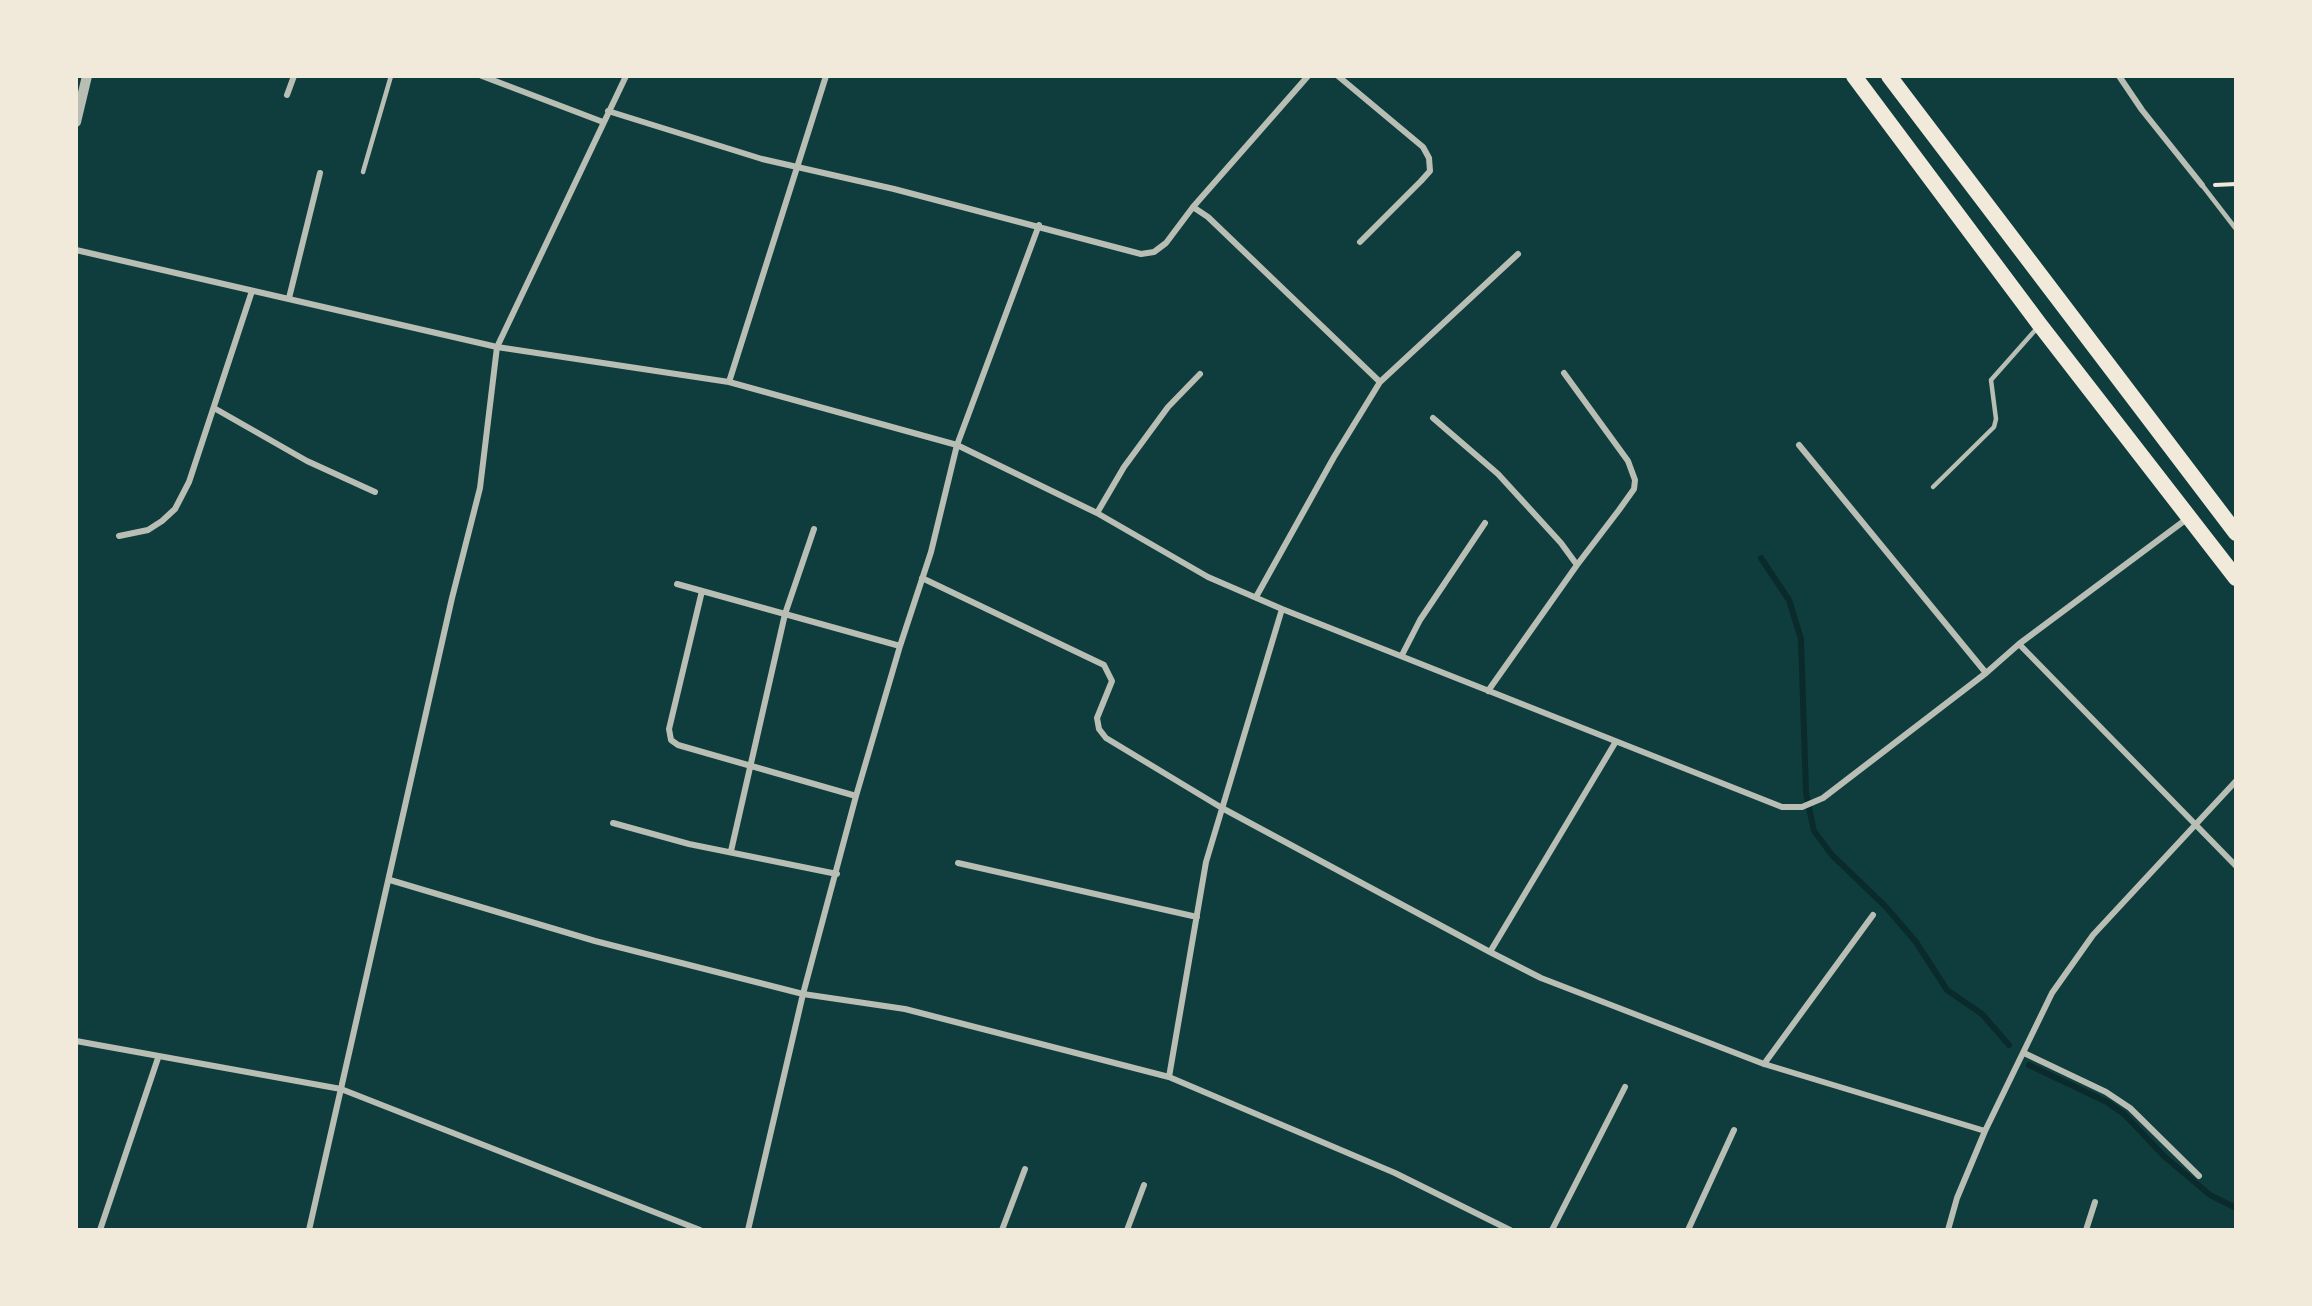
<!DOCTYPE html>
<html>
<head>
<meta charset="utf-8">
<style>
  body { margin:0 }
  #map { position:relative; width:2312px; height:1306px; overflow:hidden; background:#0f3d3e; font-family:Spectral,serif }
  canvas { display:block }
  .frame { position:absolute; inset:0; border:78px solid #f1e9da; pointer-events:none }
</style>
</head>
<body>
<div id="map">
<canvas width="2312" height="1306"></canvas>
<div class="frame"></div>
</div>
<script>
const g = document.querySelector('canvas').getContext('2d');
g.lineJoin = 'round';
function toPath(rows) {
  const path = new Path2D();
  for (const r of rows) {
    path.moveTo(r[0], r[1]);
    for (let i = 2; i < r.length; i += 2) path.lineTo(r[i], r[i + 1]);
  }
  return path;
}
function trace(path, color, width, dash) {
  g.strokeStyle = color;
  g.lineWidth = width;
  g.lineCap = dash ? 'butt' : 'round';
  g.setLineDash(dash || []);
  g.stroke(path);
}
const stream = toPath([
  [1761,558,1789,600,1801,639,1806,793,1814,831,1832,855,1886,907,1916,942,1947,990,1982,1014,2009,1045],
  [2029,1065,2107,1102,2124,1114,2165,1157,2210,1195,2236,1208]
]);
const path = toPath([
  [2215,185,2236,184]
]);
const service = toPath([
  [363,172,391,76],
  [2202,185,2236,229],
  [1933,487,1994,427,1996,419,1991,380,2038,327]
]);
const minor = toPath([
  [482,76,603,122],
  [1338,76,1423,147,1429,158,1430,171,1421,181,1360,242],
  [2119,76,2142,110,2202,185],
  [287,95,294,76],
  [608,111,762,159,894,189,1141,254,1154,252,1166,243,1193,207,1208,217,1380,382],
  [1193,207,1308,76],
  [76,250,497,347,729,382,957,445,1097,513,1208,577,1282,609,1782,807,1802,807,1823,798,1986,673,2019,644,2188,518],
  [289,298,320,173],
  [1564,373,1628,461,1635,480,1634,489,1619,510,1577,565],
  [729,382,826,76],
  [214,408,307,461,375,492],
  [1433,418,1498,474,1561,543,1577,565,1488,691],
  [1799,445,1986,673],
  [1097,513,1124,467,1168,407,1200,374],
  [119,536,148,530,162,521,175,509,189,482,252,291],
  [922,578,1104,665,1112,681,1097,718,1099,729,1106,738,1222,808,1490,952,1541,978,1764,1064,1985,1131],
  [677,584,900,646],
  [702,591,669,729,671,740,678,745,856,796],
  [1256,597,1334,457,1380,382,1518,254],
  [2019,644,2236,866],
  [1402,655,1420,620,1485,523],
  [613,823,689,844,837,874],
  [731,851,785,614,814,529],
  [958,863,1197,917],
  [390,880,595,941,803,994,905,1009,1169,1077,1395,1173,1510,1230],
  [1490,952,1615,743],
  [76,1041,341,1089,700,1230],
  [2024,1053,2106,1092,2130,1108,2199,1176],
  [1764,1064,1873,915],
  [1169,1077,1206,862,1282,609],
  [100,1230,158,1058],
  [309,1230,452,598,480,488,497,347,626,76],
  [748,1230,803,994,856,796,900,646,931,552,957,445,1039,225],
  [1002,1230,1025,1169],
  [1127,1230,1144,1185],
  [1552,1230,1625,1087],
  [1688,1230,1734,1130],
  [1948,1230,1957,1198,1985,1131,2052,993,2093,935,2236,781],
  [2086,1230,2095,1202]
]);
const tertiary = toPath([
  [76,122,87,76]
]);
const trunk = toPath([
  [1854,76,2040,325,2236,578],
  [1889,76,2236,533]
]);
trace(stream, '#0a2a2b', 6);
trace(path, '#f1e9da', 4);
trace(service, '#b8beb3', 4.5);
trace(minor, '#b8beb3', 6);
trace(tertiary, '#b8beb3', 10);
trace(trunk, '#f1e9da', 16);
</script>
</body>
</html>
